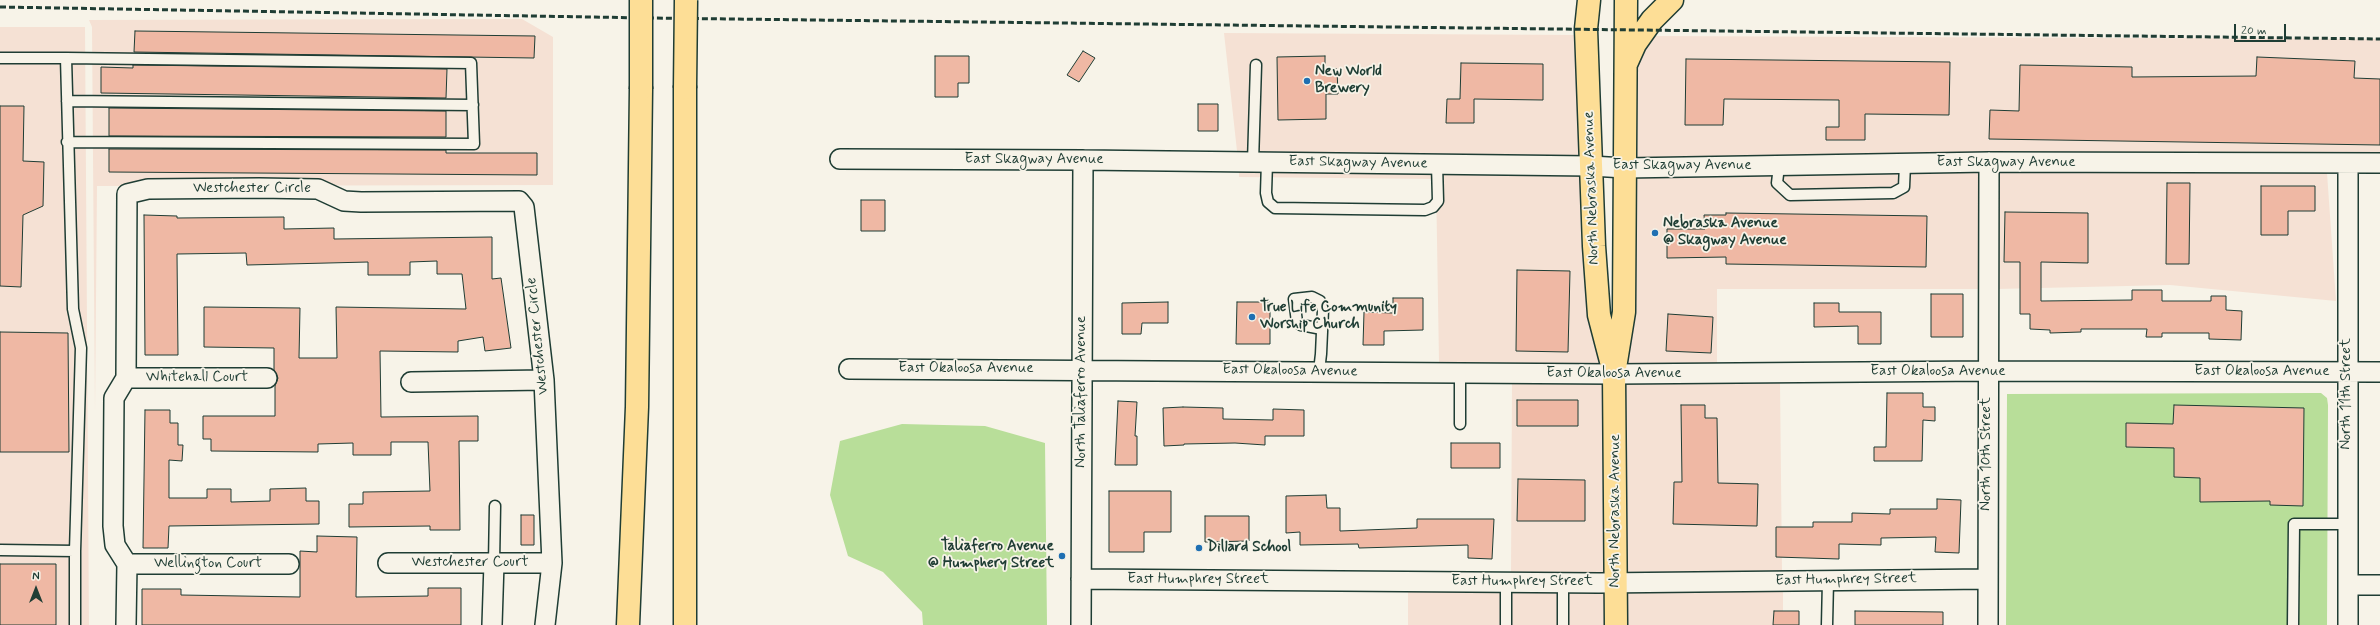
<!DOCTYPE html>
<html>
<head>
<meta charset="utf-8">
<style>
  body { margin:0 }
  #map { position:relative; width:2380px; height:625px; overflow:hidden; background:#f7f3e8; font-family:Mynerve,sans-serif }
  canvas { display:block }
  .north { position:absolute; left:16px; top:569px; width:40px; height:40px; -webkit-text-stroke:3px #f7f3e8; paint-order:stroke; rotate:0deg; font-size:11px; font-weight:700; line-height:16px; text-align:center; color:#1f3d34 }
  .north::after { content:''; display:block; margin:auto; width:14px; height:18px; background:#1f3d34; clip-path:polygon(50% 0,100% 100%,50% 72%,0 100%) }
  .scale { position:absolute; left:2234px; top:24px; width:52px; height:18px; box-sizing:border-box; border:2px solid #1f3d34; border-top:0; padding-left:5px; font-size:12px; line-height:14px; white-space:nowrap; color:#1f3d34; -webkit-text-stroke:3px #f7f3e8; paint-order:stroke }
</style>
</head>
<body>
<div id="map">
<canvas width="2380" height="625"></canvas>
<div class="north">N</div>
<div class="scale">20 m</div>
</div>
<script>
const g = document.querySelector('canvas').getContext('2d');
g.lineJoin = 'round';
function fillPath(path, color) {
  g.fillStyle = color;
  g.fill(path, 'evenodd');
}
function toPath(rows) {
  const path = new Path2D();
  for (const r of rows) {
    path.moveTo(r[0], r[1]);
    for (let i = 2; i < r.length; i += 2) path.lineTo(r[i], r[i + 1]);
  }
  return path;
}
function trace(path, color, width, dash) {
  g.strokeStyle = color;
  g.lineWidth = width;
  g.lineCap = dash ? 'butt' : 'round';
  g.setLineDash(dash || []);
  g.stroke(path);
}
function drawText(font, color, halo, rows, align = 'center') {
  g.font = font + ' Mynerve,sans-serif';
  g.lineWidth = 3.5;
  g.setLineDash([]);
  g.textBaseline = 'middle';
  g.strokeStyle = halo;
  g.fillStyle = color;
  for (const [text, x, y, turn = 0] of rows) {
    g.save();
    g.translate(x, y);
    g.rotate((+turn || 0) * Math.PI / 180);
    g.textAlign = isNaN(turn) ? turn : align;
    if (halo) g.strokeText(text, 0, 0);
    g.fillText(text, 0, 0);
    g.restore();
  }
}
const built = toPath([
  [522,19,553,37,553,185,97,186,95,412,92,27,89,20],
  [0,27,85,27,89,625,0,625],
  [1224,33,1577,35,1581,156,1237,151],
  [1652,36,2380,39,2380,153,1980,152,1634,158,1633,71],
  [1239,172,1582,176,1602,364,1439,362,1436,179,1239,177],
  [1980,172,1979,289,1717,289,1717,363,1625,364,1634,178],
  [1998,172,2327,173,2336,301,2170,285,1997,289],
  [1512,383,1605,384,1608,572,1511,572],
  [1780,383,1782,571,1626,572,1623,384],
  [1408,591,1608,593,1607,625,1408,625],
  [1783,591,1783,625,1625,625,1626,593]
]);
const green = toPath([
  [2313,393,2321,393,2327,398,2328,405,2327,625,2006,625,2007,394],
  [902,424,985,426,1045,443,1047,625,923,625,922,612,883,572,848,556,830,495,840,441]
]);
const building = toPath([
  [135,31,535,36,534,58,134,52,135,31],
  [1083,51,1095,58,1079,82,1067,75,1083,51],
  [935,56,969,56,969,83,958,83,958,97,935,97,935,56],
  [1325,56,1325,69,1337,69,1338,94,1326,94,1326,119,1278,120,1277,57,1325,56],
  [2257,57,2355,61,2354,78,2380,79,2380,145,1989,139,1990,110,2019,111,2020,65,2132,67,2132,77,2256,76,2257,57],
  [1686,59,1950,62,1949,115,1865,114,1865,140,1826,140,1826,127,1839,127,1839,100,1724,99,1723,125,1685,125,1686,59],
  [1461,63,1543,64,1543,100,1474,99,1474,123,1446,123,1447,99,1460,99,1461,63],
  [133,65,447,69,446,98,101,93,101,67,133,68,133,65],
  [1198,104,1218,104,1218,131,1198,131,1198,104],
  [0,106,24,106,23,161,44,162,43,206,23,215,21,287,0,286,0,106],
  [109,108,446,111,446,137,109,136,109,108],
  [109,149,446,150,446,153,537,153,537,175,109,172,109,149],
  [2167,183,2190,183,2189,264,2166,264,2167,183],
  [2261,186,2315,186,2315,211,2288,211,2288,235,2261,235,2261,186],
  [861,200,885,200,885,231,861,231,861,200],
  [2005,212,2088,213,2088,263,2041,262,2041,301,2132,300,2132,290,2162,290,2162,301,2211,301,2211,296,2226,296,2226,310,2242,311,2241,340,2209,339,2209,333,2162,333,2162,337,2146,337,2147,329,2081,329,2081,332,2050,333,2050,330,2030,329,2030,314,2020,314,2020,262,2004,262,2005,212],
  [1726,213,1927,216,1926,267,1726,264,1726,257,1667,258,1667,229,1705,229,1704,215,1726,215,1726,213],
  [144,215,177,216,177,218,284,217,284,229,334,228,334,239,492,237,492,279,501,278,511,348,485,351,483,337,458,341,458,352,380,351,381,417,478,416,478,441,459,441,460,530,430,530,430,526,349,527,349,504,363,504,363,492,430,491,428,442,391,442,391,455,353,455,353,443,318,444,318,452,211,451,211,439,203,439,203,416,275,416,275,386,278,378,274,370,274,348,204,347,204,307,300,308,299,358,337,358,336,307,466,309,462,274,437,274,437,261,410,262,410,275,368,275,368,262,247,265,246,253,177,254,178,355,145,355,144,215],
  [1517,270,1570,271,1568,352,1516,351,1517,270],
  [1931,294,1963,294,1963,337,1931,337,1931,294],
  [1393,298,1423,298,1423,330,1384,331,1384,345,1363,345,1364,312,1393,313,1393,298],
  [1168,302,1168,323,1142,323,1141,334,1122,334,1122,303,1168,302],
  [1237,302,1270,302,1270,344,1236,344,1237,302],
  [1814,303,1839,303,1839,312,1881,312,1881,344,1858,344,1858,326,1814,327,1814,303],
  [1668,314,1713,317,1711,353,1666,351,1668,314],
  [0,332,68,333,69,452,0,452,0,332],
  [1887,393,1923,393,1923,407,1935,407,1935,421,1923,420,1922,461,1874,461,1874,447,1886,447,1887,393],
  [1517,400,1578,400,1578,426,1517,426,1517,400],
  [1118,401,1137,402,1135,436,1137,436,1137,465,1115,465,1118,401],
  [1681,405,1705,405,1705,418,1717,418,1718,483,1758,484,1757,526,1673,524,1674,482,1682,482,1681,405],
  [2174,405,2304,408,2303,506,2270,505,2270,501,2200,502,2200,478,2174,477,2174,448,2126,447,2126,423,2173,424,2174,405],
  [1183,407,1223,408,1223,419,1273,420,1273,409,1304,410,1304,436,1265,436,1265,445,1235,443,1184,444,1184,445,1164,446,1163,408,1183,407],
  [145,410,170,410,170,423,178,423,178,445,183,445,182,461,169,460,169,498,207,498,207,489,231,489,231,502,270,501,270,489,306,488,306,501,319,501,319,524,169,526,168,548,143,548,145,410],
  [1451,443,1500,443,1500,468,1451,468,1451,443],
  [1518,479,1585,480,1585,521,1517,521,1518,479],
  [1109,491,1171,491,1171,532,1144,532,1144,552,1109,552,1109,491],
  [1326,495,1327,508,1340,508,1340,531,1417,528,1417,519,1494,519,1492,559,1468,558,1468,545,1359,548,1358,544,1300,545,1300,532,1286,533,1286,496,1326,495],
  [1937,499,1961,500,1959,553,1935,552,1936,537,1881,538,1881,545,1839,544,1839,559,1776,557,1776,527,1813,527,1813,522,1852,522,1852,513,1890,514,1890,509,1937,509,1937,499],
  [521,515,534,515,534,545,521,545,521,515],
  [1205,516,1249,516,1249,541,1205,542,1205,516],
  [317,536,357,537,356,597,428,596,428,588,461,588,461,625,142,625,142,589,181,589,181,595,300,597,300,551,317,552,317,536],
  [0,564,56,564,56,625,0,625,0,564],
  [1774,611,1799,611,1799,625,1773,625,1774,611],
  [1855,611,1943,612,1943,625,1855,625,1855,611]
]);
const lane = toPath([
  [0,58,66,58,73,309,81,348,75,551,75,625],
  [66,58,471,63,474,144,67,142],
  [67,101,473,105],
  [1253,162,1256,65],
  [1267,162,1266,193,1268,202,1275,208,1425,210,1433,207,1438,201,1437,164],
  [1779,166,1777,183,1790,195,1893,193,1904,187,1905,164],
  [1319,371,1321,354,1323,310,1320,301,1312,297,1294,299,1297,322,1301,325,1322,329],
  [1460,424,1460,373],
  [0,550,75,551],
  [494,563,495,506],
  [1506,625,1506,582],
  [1563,625,1563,582],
  [1827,625,1828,581],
  [2293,625,2294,524,2348,524]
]);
const street = toPath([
  [840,159,1083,160,1591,166,1625,168,1989,162,2380,163],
  [849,369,1614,374,1987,371,2380,372],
  [126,378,267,378],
  [411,382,544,380],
  [388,563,552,563],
  [127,564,289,564],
  [1081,579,1599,583,1988,579],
  [2348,585,2380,585],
  [126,625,127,564,115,545,113,526,114,398,126,378,127,194,148,189,259,188,318,189,344,201,361,202,519,201,524,207,544,380,552,563,545,625],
  [492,625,494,563],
  [1081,625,1083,160],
  [1988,625,1989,162],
  [2348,625,2348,163]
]);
const primary = toPath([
  [1589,0,1586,29,1594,246,1599,315,1612,365],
  [1626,64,1635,44,1652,20,1672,0],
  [1616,625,1614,374,1624,312,1626,0]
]);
const highway = toPath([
  [628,625,637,407,641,89],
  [685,625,685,88]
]);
const rail = toPath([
  [0,7,649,18,2380,39]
]);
const highwayBridge = toPath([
  [641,0,641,89],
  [685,88,686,0]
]);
const markers = [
  [1307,81,4,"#1f6fb2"],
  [1655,233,4,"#1f6fb2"],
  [1252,317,4,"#1f6fb2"],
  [1199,548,4,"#1f6fb2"],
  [1062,556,4,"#1f6fb2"]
];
const poiNames = [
  ["New World",1315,72],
  ["Brewery",1315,89],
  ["Nebraska Avenue",1663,224],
  ["@ Skagway Avenue",1663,241],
  ["True Life Community",1260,308],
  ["Worship Church",1260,325],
  ["Taliaferro Avenue",1054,547,"right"],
  ["@ Humphery Street",1054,564,"right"],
  ["Dillard School",1207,548]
];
const streetNames = [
  ["East Skagway Avenue",1034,160],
  ["East Skagway Avenue",1358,163,1],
  ["East Skagway Avenue",2006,163],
  ["East Skagway Avenue",1682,166],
  ["North Nebraska Avenue",1592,188,-92],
  ["Westchester Circle",252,189],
  ["Westchester Circle",538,336,-96],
  ["East Okaloosa Avenue",966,369],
  ["East Okaloosa Avenue",1290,371,1],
  ["East Okaloosa Avenue",1938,372],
  ["East Okaloosa Avenue",2262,372],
  ["East Okaloosa Avenue",1614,374],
  ["Whitehall Court",197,378],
  ["North Taliaferro Avenue",1082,392,-90],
  ["North 11th Street",2347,394,-90],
  ["North 10th Street",1987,454,-90],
  ["North Nebraska Avenue",1616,511,-90],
  ["Westchester Court",470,563],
  ["Wellington Court",208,564],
  ["East Humphrey Street",1198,580],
  ["East Humphrey Street",1846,580,-1],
  ["East Humphrey Street",1522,582]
];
fillPath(built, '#f5e1d4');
fillPath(green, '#b8de99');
fillPath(building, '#efb8a4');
trace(building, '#1f3d34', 1);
trace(lane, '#1f3d34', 13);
trace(street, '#1f3d34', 22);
trace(primary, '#1f3d34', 25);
trace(highway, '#1f3d34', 25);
trace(lane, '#f7f3e8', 10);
trace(street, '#f7f3e8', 19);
trace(primary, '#fdde96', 22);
trace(highway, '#fdde96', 22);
trace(rail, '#1f3d34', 3, [6, 3]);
trace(highwayBridge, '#1f3d34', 25, []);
trace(highwayBridge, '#fdde96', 22);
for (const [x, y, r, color] of markers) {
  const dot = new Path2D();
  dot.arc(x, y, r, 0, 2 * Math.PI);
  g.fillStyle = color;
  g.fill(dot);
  trace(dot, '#f7f3e8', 1.5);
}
drawText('bold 15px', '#1f3d34', '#f7f3e8', poiNames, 'left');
drawText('15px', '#1f3d34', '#f7f3e8', streetNames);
</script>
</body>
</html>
